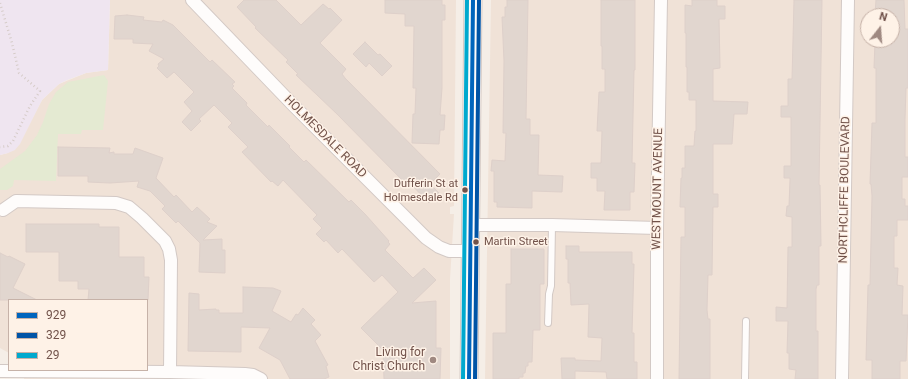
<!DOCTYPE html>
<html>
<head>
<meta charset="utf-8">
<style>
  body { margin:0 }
  #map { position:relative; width:908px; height:379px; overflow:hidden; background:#f5eee7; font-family:Roboto,sans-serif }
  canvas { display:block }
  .legend { position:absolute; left:8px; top:299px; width:140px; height:72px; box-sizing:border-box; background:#fef2e7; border:1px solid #c6b2a8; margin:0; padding:5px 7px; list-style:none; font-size:12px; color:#71524a }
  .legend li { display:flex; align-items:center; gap:8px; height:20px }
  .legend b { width:20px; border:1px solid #c6b2a8 }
  .north { position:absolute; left:860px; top:8px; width:40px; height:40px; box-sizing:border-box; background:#fef2e7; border:1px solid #c6b2a8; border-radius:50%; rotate:17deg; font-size:11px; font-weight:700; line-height:16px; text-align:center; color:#71524a }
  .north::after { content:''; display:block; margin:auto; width:14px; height:18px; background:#9f8981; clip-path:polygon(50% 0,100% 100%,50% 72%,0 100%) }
</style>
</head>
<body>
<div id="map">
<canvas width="908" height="379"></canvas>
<ul class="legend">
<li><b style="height:5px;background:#0065bd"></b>929</li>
<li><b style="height:5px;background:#0054a6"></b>329</li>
<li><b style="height:5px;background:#00a9ce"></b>29</li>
</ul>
<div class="north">N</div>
</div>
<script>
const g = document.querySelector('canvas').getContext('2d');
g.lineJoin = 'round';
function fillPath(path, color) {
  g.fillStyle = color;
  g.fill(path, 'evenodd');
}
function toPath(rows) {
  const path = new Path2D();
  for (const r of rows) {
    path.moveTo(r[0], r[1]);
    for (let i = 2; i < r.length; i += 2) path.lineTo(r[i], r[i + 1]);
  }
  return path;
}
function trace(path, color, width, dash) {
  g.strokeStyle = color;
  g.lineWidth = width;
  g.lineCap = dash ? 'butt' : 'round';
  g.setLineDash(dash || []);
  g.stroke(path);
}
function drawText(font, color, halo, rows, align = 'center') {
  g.font = font + ' Roboto,sans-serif';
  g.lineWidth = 3;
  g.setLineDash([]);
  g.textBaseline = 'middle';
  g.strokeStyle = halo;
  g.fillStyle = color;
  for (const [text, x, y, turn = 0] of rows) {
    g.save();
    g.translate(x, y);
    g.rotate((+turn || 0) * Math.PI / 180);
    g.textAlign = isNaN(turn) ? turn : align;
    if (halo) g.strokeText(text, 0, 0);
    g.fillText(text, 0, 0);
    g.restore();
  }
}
const residential = toPath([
  [110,0,456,0,454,206,450,207,450,214,454,214,450,279,450,379,24,379,24,370,147,370,147,300,9,300,9,353,0,348,0,155,8,153,32,119,42,100,59,84,86,73,108,70],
  [491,0,908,0,908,379,485,379],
  [868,16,892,16,892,40,868,40]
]);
const education = toPath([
  [0,0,110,0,108,70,86,73,67,80,59,84,42,100,20,144,15,150,8,153,0,155]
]);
const green = toPath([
  [104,75,108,81,103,130,82,130,81,134,58,134,56,181,14,180,13,186,7,190,0,190,0,169,25,151,37,135,43,122,49,104,56,92,68,82]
]);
const building = toPath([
  [244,0,276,0,301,25,323,4,329,9,330,8,342,20,320,43,346,69,342,74,345,78,440,174,430,184,439,193,429,203,407,180,405,183,337,114,296,75,298,74,286,62,288,60,255,28,256,27,237,7,244,0],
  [385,0,442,0,442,5,445,5,445,20,442,20,442,88,440,115,445,115,444,130,440,130,439,144,412,143,413,114,415,114,416,88,413,88,414,26,405,26,405,14,385,13,385,0],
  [507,0,528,0,526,119,530,119,530,135,539,135,538,175,563,176,562,192,532,191,532,208,497,207,497,202,494,202,494,171,491,171,492,160,505,161,506,133,503,133,504,61,502,17,505,17,505,7,507,7,507,0],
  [601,0,635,0,635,70,634,70,632,163,635,163,634,192,630,192,630,210,604,210,605,191,597,191,597,178,591,178,591,163,601,163,602,131,597,131,599,92,605,92,605,69,602,69,602,46,601,46,601,0],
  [692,0,717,0,717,6,725,6,725,19,719,19,720,68,713,69,713,101,748,102,747,114,734,114,732,144,713,144,713,194,718,194,718,207,713,207,712,275,708,275,707,310,708,319,710,319,710,379,679,379,681,237,685,237,685,207,680,207,681,178,682,178,682,168,685,168,685,146,694,146,695,131,696,131,696,100,689,100,689,92,687,92,687,67,686,67,686,33,685,33,685,5,692,6,692,0],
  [794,0,822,0,819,185,820,185,821,246,819,246,819,285,817,285,816,289,816,331,818,331,818,379,795,379,796,370,789,369,789,353,787,353,788,321,776,321,776,307,787,308,788,247,792,247,792,217,786,216,787,206,789,206,790,180,790,178,784,178,784,166,791,166,791,117,781,117,781,106,788,106,788,79,792,79,794,0],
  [876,0,904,0,905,29,908,29,908,88,906,88,905,119,905,157,908,157,908,177,902,177,902,199,905,199,905,206,908,206,908,220,897,220,897,236,894,236,894,268,898,268,897,285,903,286,902,315,908,315,906,361,900,361,900,379,872,379,872,360,866,360,868,285,870,285,872,196,871,184,870,184,872,123,876,123,876,68,874,68,875,42,892,41,892,15,875,14,876,0],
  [127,15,144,17,143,20,162,22,163,20,173,25,210,62,212,60,235,82,232,84,234,86,232,88,247,103,246,105,268,127,269,125,290,146,289,147,304,162,306,160,349,202,351,200,365,214,389,241,388,242,390,244,385,250,413,278,424,268,436,280,412,303,436,301,436,348,441,348,440,379,384,379,383,350,361,328,398,292,382,275,374,282,342,249,338,253,326,240,324,242,316,234,322,228,313,219,317,215,283,180,278,186,272,181,271,182,242,152,248,147,228,127,232,123,214,105,199,119,201,121,191,131,182,122,192,111,184,102,194,92,174,72,167,78,157,68,159,66,158,64,164,59,149,51,153,44,133,43,133,39,114,39,115,16,127,15],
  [365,42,378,55,380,54,392,66,382,76,369,63,366,67,353,54,365,42],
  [58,147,110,148,109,153,114,152,114,154,133,154,135,148,163,158,156,178,174,197,176,195,192,212,197,207,210,219,207,222,217,226,203,240,222,239,222,250,225,250,225,273,199,272,200,243,178,221,176,223,162,209,165,206,150,191,137,187,139,181,110,183,88,182,88,176,58,176,58,147],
  [26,224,99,224,99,227,119,227,119,257,144,257,144,277,149,277,148,300,88,300,89,289,78,289,78,281,59,281,59,252,26,252,26,224],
  [566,246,579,246,579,252,632,252,632,264,634,264,632,333,634,333,634,362,637,362,637,379,607,379,606,372,575,371,575,379,562,379,561,358,575,358,575,360,601,361,602,338,588,337,589,304,571,305,570,283,568,283,568,259,566,259,566,246],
  [511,249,544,249,544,284,540,284,540,330,533,330,532,362,528,362,528,366,526,366,525,373,523,373,523,377,519,377,519,379,493,379,493,333,506,333,506,284,511,284,511,249],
  [0,253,8,257,9,256,25,264,13,288,37,300,0,300,0,253],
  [243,287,273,288,281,291,272,311,291,322,296,314,298,315,303,308,315,320,311,324,321,335,315,341,328,365,326,366,329,377,324,379,290,379,280,360,259,348,270,328,241,327,241,352,188,351,189,293,199,294,199,310,216,309,216,310,219,310,219,313,243,313,243,287]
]);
const path = toPath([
  [0,3,12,43,19,73,40,91,30,106,13,141,8,146,0,147]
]);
const lane = toPath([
  [548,323,549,294,551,286,552,225],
  [745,379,746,321]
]);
const street = toPath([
  [192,0,294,106,426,238,439,247,449,251,471,251],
  [3,210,16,201,116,203,129,207,142,218,165,241,169,249,171,260,170,372],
  [471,225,552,225,657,228],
  [0,371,170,372,245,374,253,375,261,379],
  [657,379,657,228,661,0],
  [842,379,848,0]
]);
const secondary = toPath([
  [469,379,473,0]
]);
const bus1 = toPath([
  [469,379,473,0]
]);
const bus2 = toPath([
  [475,379,479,0]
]);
const bus3 = toPath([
  [463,379,467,0]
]);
const markers = [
  [465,190,3.5,"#71524a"],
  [476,242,3.5,"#71524a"],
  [433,360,4,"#9f8981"]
];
const busNames = [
  ["Dufferin St at",458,184],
  ["Holmesdale Rd",458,198],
  ["Martin Street",484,242,"left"]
];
const streetNames = [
  ["HOLMESDALE ROAD",325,137,45],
  ["WESTMOUNT AVENUE",658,189,-89],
  ["NORTHCLIFFE BOULEVARD",845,190,-89]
];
const poiNames = [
  ["Living for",425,353],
  ["Christ Church",425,367]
];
fillPath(residential, '#f0e2d7');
fillPath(education, '#efe5f0');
fillPath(green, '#e4ead2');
fillPath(building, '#e1d6cf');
trace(building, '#ded0ca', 1);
trace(lane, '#d3c9c5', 8);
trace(street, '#d3c9c5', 14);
trace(secondary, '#d4c9c4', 19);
trace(path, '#d6ccc9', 2.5, [1, 3]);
trace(lane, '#fefcfb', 6);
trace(street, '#fefcfb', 12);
trace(secondary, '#fefcfb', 17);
trace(bus1, '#0065bd', 4);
trace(bus2, '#0054a6', 4);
trace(bus3, '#00a9ce', 4);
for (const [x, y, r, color] of markers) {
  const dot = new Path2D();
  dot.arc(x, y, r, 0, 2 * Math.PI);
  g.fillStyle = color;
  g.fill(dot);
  trace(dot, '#fef2e7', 1.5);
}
drawText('11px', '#71524a', '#fef2e7', busNames, 'right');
drawText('12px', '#71524a', '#fef2e7', streetNames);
drawText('12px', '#71524a', '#fef2e7', poiNames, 'right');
</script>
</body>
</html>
